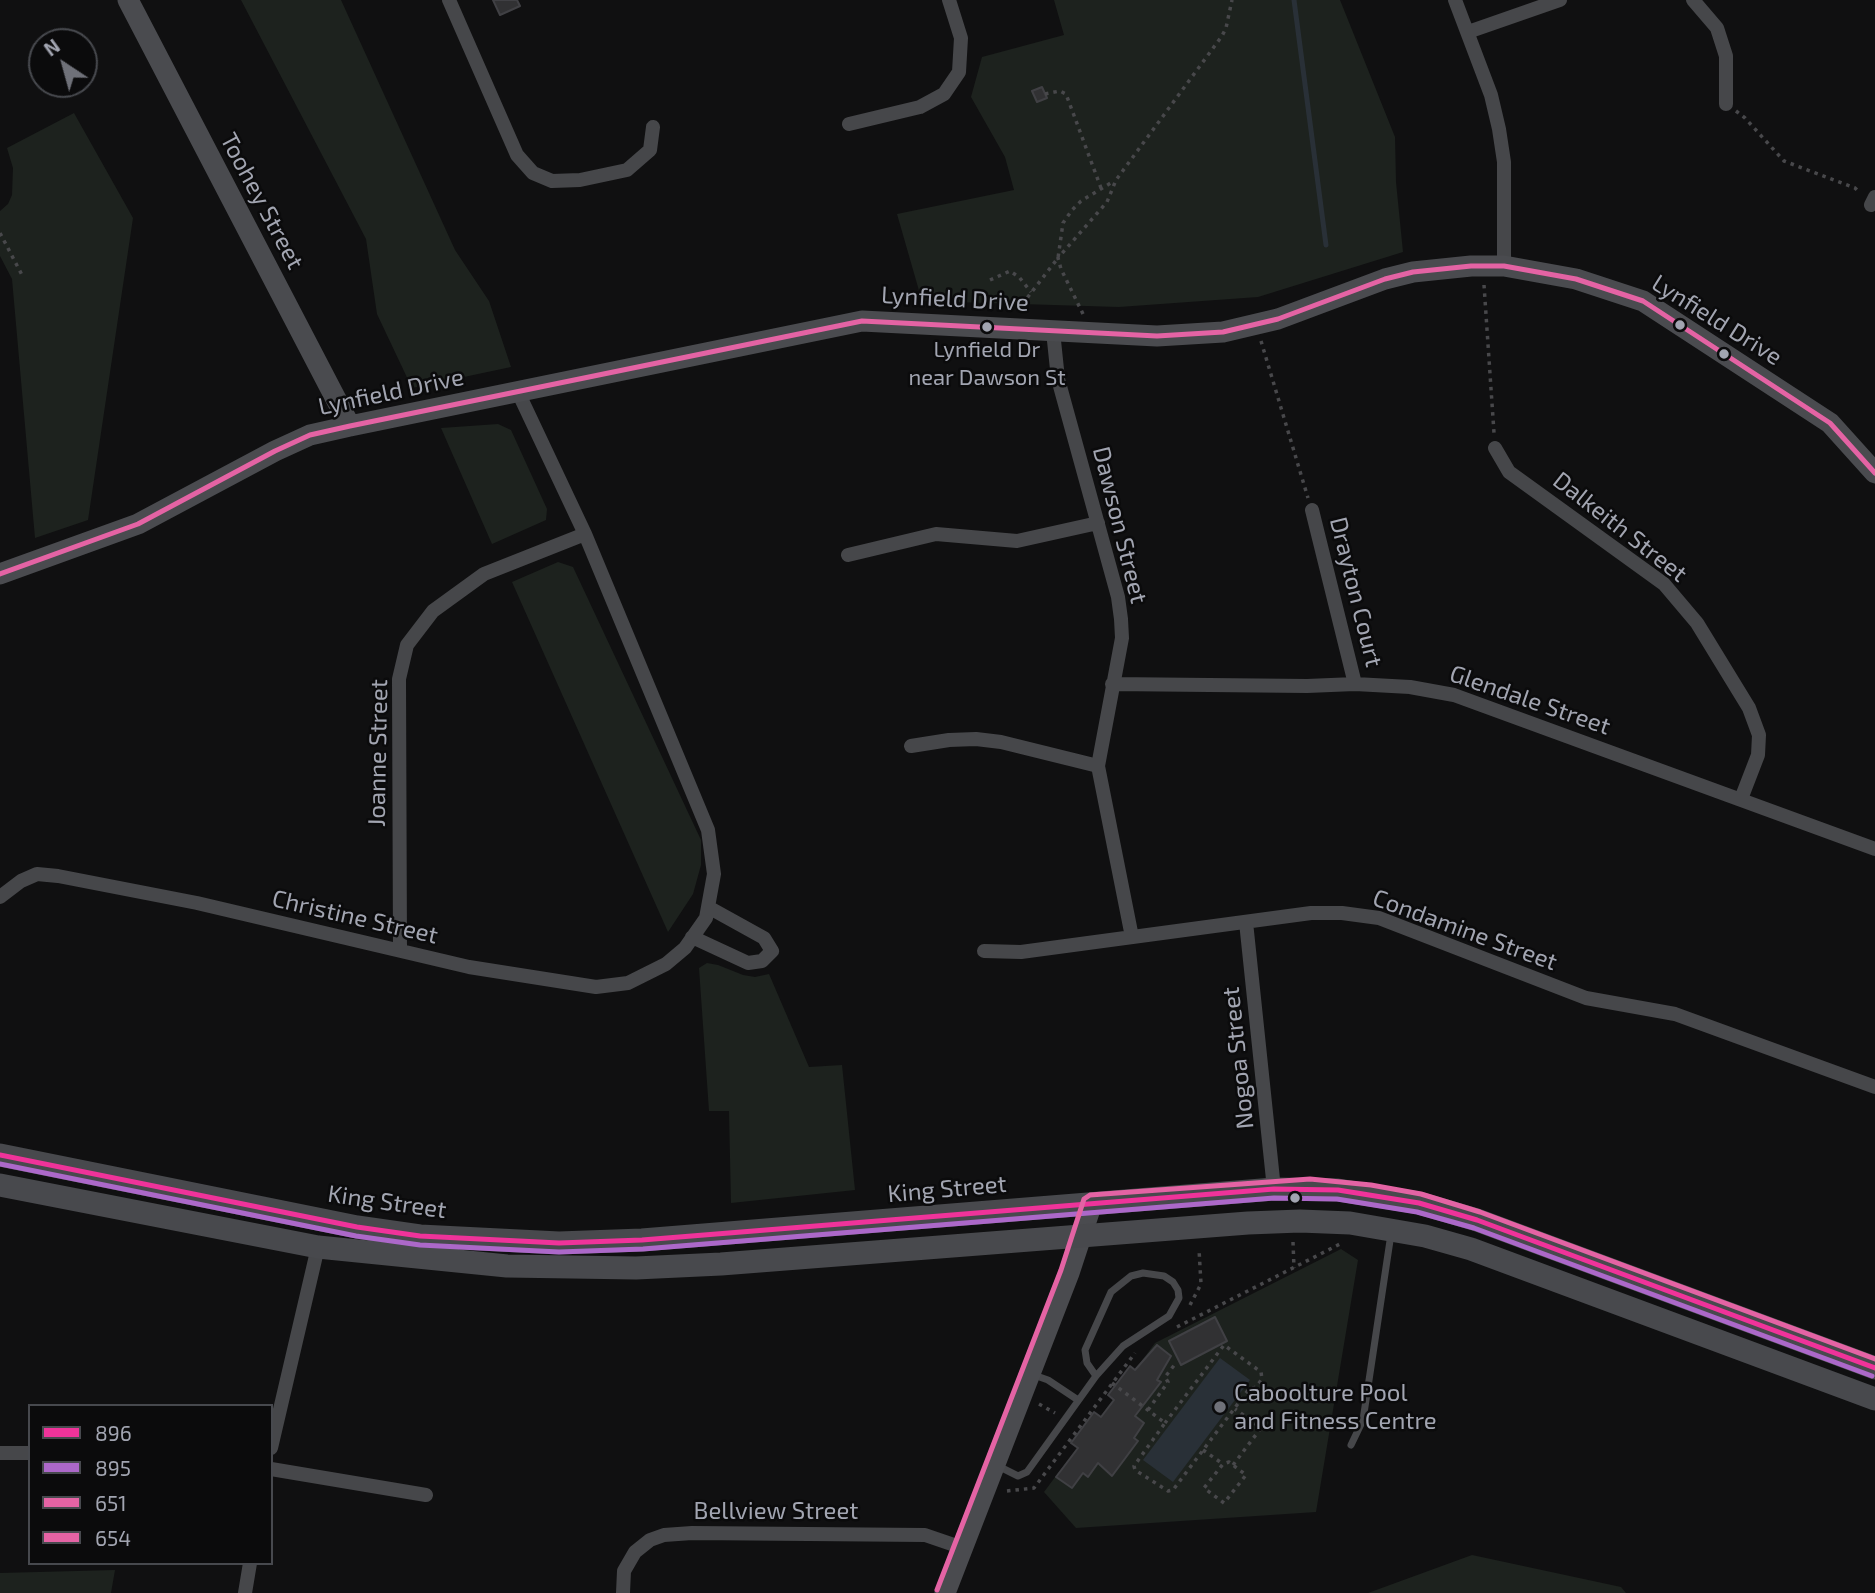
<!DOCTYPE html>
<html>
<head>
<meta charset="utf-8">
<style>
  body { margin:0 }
  #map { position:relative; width:1875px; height:1593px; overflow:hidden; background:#101011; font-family:"Exo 2",sans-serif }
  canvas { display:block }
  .legend { position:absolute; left:28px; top:1404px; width:245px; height:161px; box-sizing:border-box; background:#0b0b0c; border:2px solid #47494e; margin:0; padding:9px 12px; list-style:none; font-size:21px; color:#a2a5b1 }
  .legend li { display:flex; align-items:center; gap:14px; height:35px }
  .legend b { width:35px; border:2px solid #47494e }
  .north { position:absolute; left:28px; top:28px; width:70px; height:70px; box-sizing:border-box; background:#0b0b0c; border:2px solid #47494e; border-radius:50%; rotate:324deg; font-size:19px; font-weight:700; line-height:28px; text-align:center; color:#a2a5b1 }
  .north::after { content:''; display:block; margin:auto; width:24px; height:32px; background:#6f7179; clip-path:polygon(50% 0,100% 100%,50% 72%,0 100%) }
</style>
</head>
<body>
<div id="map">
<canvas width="1875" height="1593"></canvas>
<ul class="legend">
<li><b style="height:9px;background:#ef339a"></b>896</li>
<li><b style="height:9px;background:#ac68c9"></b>895</li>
<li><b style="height:9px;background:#e463a4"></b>651</li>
<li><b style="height:9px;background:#e463a4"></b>654</li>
</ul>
<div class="north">N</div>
</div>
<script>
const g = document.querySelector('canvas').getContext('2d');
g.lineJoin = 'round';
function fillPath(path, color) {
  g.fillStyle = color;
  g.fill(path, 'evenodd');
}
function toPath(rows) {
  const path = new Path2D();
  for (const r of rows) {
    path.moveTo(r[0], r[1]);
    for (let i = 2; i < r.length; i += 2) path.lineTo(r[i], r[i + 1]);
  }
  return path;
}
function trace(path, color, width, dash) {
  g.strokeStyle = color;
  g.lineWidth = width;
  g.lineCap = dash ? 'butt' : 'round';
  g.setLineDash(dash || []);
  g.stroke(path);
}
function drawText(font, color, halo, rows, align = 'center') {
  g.font = font + ' "Exo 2",sans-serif';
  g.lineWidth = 5;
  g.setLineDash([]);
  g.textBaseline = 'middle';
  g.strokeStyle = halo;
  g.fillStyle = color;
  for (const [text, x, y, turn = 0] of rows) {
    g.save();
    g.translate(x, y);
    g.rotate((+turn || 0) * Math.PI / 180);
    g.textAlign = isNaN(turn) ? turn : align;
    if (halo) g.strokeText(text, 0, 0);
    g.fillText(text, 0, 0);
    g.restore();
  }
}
const green = toPath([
  [241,0,341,0,455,250,489,301,511,367,412,388,377,314,366,239],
  [1054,0,1340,0,1395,137,1396,182,1403,252,1258,297,1119,307,922,301,897,214,1014,190,1005,157,971,97,982,57,1064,35],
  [74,113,133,218,88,520,35,538,12,279,0,256,0,211,8,204,12,195,13,168,7,148],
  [498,424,511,430,547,509,546,520,492,544,441,428],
  [558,562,573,567,701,840,701,865,693,894,668,932,512,582],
  [707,963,718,965,743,975,755,977,769,974,809,1067,842,1065,855,1190,731,1203,729,1111,709,1111,699,968],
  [1341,1249,1358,1260,1316,1512,1076,1528,1044,1492,1155,1343],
  [1472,1555,1621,1587,1626,1593,1368,1593],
  [115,1570,111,1593,0,1593,0,1573]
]);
const water = toPath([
  [1220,1358,1250,1380,1173,1482,1143,1460]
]);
const stream = toPath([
  [1294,0,1326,245]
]);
const building = toPath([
  [493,0,517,0,520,6,500,15,493,0],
  [1042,87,1047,98,1037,102,1032,91,1042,87],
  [1215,1317,1227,1341,1181,1365,1169,1341,1215,1317],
  [1157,1345,1171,1356,1157,1380,1161,1382,1135,1416,1144,1423,1134,1438,1138,1441,1112,1476,1098,1463,1088,1477,1083,1473,1072,1488,1056,1477,1078,1448,1071,1443,1094,1412,1101,1417,1114,1400,1108,1395,1130,1366,1135,1370,1157,1345]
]);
const path = toPath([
  [1045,94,1060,91,1066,94,1101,188],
  [1736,111,1745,118,1784,161,1855,188,1860,193],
  [0,233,22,275],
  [990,280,1010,271,1019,277,1031,292],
  [1484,285,1494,433],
  [1017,311,1058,258,1063,223,1072,210,1081,201,1114,181],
  [1083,314,1061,269,1058,258,1107,202,1116,180,1222,36,1226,28,1232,0],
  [1261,341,1308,498],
  [1293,1242,1294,1268],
  [1190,1305,1201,1284,1199,1249],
  [1177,1327,1340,1244],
  [1112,1383,1165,1423,1134,1466,1135,1470,1168,1491,1173,1490,1249,1389,1256,1387,1262,1379,1261,1372,1224,1345,1165,1423],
  [1039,1404,1055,1413],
  [1148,1410,1168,1382,1165,1377,1176,1363],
  [1203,1450,1223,1464,1204,1488,1224,1503,1246,1475,1229,1462,1223,1464],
  [1233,1465,1261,1428,1235,1409],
  [1007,1491,1034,1488,1135,1353]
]);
const lane = toPath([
  [1031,1374,1048,1380,1078,1400],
  [1351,1445,1363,1420,1391,1234],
  [996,1465,1018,1476,1027,1472,1096,1376,1087,1363,1085,1350,1111,1292,1131,1276,1143,1273,1164,1276,1173,1282,1178,1290,1179,1298,1169,1316,1123,1346,1096,1376]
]);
const street = toPath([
  [449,0,517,155,533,173,552,181,580,180,627,170,650,150,653,127],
  [1455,0,1491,95,1499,129,1504,162,1504,266],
  [1693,0,1717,28,1726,56,1726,104],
  [1468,32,1560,0],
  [849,124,920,107,944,94,959,72,961,38,949,0],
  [1871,205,1875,197],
  [1053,331,1058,379,1118,597,1121,619,1122,638,1098,766,1132,937],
  [1495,448,1509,472,1664,584,1697,623,1749,708,1759,735,1758,755,1741,799],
  [1312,510,1355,684],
  [848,555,936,534,1017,541,1098,523],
  [1112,684,1307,686,1355,684,1410,687,1454,695,1875,849],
  [911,746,949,740,976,739,1001,742,1098,766],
  [0,897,21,881,37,874,58,876,197,903,469,967,596,987,628,983,666,964,685,948,706,918,714,874,708,830,585,534,518,392],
  [1246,922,1274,1189],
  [692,937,748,963,762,961,772,951,764,938,708,907],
  [400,950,399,679,407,645,433,611,484,574,585,534],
  [984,951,1021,952,1311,913,1342,913,1379,918,1586,998,1675,1014,1875,1087],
  [271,1448,318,1247],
  [0,1453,30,1453],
  [271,1469,426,1495],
  [245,1593,250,1563],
  [623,1593,624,1571,635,1552,650,1540,664,1535,692,1533,925,1535,963,1548]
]);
const secondary = toPath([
  [128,0,350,426],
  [0,574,138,524,275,451,310,435,350,426,862,321,1157,336,1223,332,1278,319,1385,279,1413,272,1471,266,1504,266,1576,279,1643,301,1830,423,1875,473],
  [945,1593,1069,1273,1092,1203]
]);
const primary = toPath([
  [0,1155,357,1227,420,1236,559,1243,642,1240,1274,1189,1338,1190,1419,1203,1477,1220,1875,1368],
  [0,1185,318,1247,507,1266,636,1268,721,1264,1248,1223,1300,1221,1350,1223,1425,1236,1471,1249,1875,1399]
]);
const bus1 = toPath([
  [0,1155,357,1227,420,1236,559,1243,642,1240,1274,1189,1338,1190,1419,1203,1477,1220,1875,1368]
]);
const bus2 = toPath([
  [0,1164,356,1236,420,1245,559,1252,643,1249,1274,1198,1337,1199,1417,1212,1474,1228,1872,1376]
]);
const bus3 = toPath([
  [0,574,138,524,275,451,310,435,350,426,862,321,1157,336,1223,332,1278,319,1385,279,1413,272,1471,266,1504,266,1576,279,1643,301,1830,423,1875,473]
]);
const bus4 = toPath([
  [937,1590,1061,1270,1084,1199,1090,1195,1310,1179,1371,1185,1421,1194,1480,1212,1875,1359]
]);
const markers = [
  [1680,325,6,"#a2a5b1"],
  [987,327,6,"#a2a5b1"],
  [1724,354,6,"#a2a5b1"],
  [1295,1198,6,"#a2a5b1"],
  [1220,1407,7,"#6f7179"]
];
const busNames = [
  ["Lynfield Dr",987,350],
  ["near Dawson St",987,378]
];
const streetNames = [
  ["Toohey Street",262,201,62],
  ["Lynfield Drive",955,299,3],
  ["Lynfield Drive",1717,320,32],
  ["Lynfield Drive",391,392,-12],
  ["Dawson Street",1120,525,76],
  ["Dalkeith Street",1620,527,38],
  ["Drayton Court",1356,592,76],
  ["Glendale Street",1530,700,19],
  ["Joanne Street",378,753,-89],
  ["Christine Street",355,917,13],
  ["Condamine Street",1465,930,20],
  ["Nogoa Street",1238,1058,-96],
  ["King Street",947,1189,-5],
  ["King Street",387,1202,8],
  ["Bellview Street",776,1511]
];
const poiNames = [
  ["Caboolture Pool",1234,1393],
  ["and Fitness Centre",1234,1421]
];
fillPath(green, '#1d221e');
fillPath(water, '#293037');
trace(stream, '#293037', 5);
fillPath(building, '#313133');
trace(building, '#404044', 2);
trace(path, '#48484b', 3.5, [3.5, 5]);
trace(lane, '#46474a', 7);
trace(street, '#46474a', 14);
trace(secondary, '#4a4b4f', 21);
trace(primary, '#48494d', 23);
trace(bus1, '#ef339a', 5);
trace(bus2, '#ac68c9', 5);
trace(bus3, '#e463a4', 5);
trace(bus4, '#e463a4', 5);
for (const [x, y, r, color] of markers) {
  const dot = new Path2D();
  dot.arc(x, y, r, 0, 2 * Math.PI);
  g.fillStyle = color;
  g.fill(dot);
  trace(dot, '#0b0b0c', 2.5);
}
drawText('22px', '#a2a5b1', '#0b0b0c', busNames);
drawText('24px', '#a2a5b1', '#0b0b0c', streetNames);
drawText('24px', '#a2a5b1', '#0b0b0c', poiNames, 'left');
</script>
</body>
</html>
